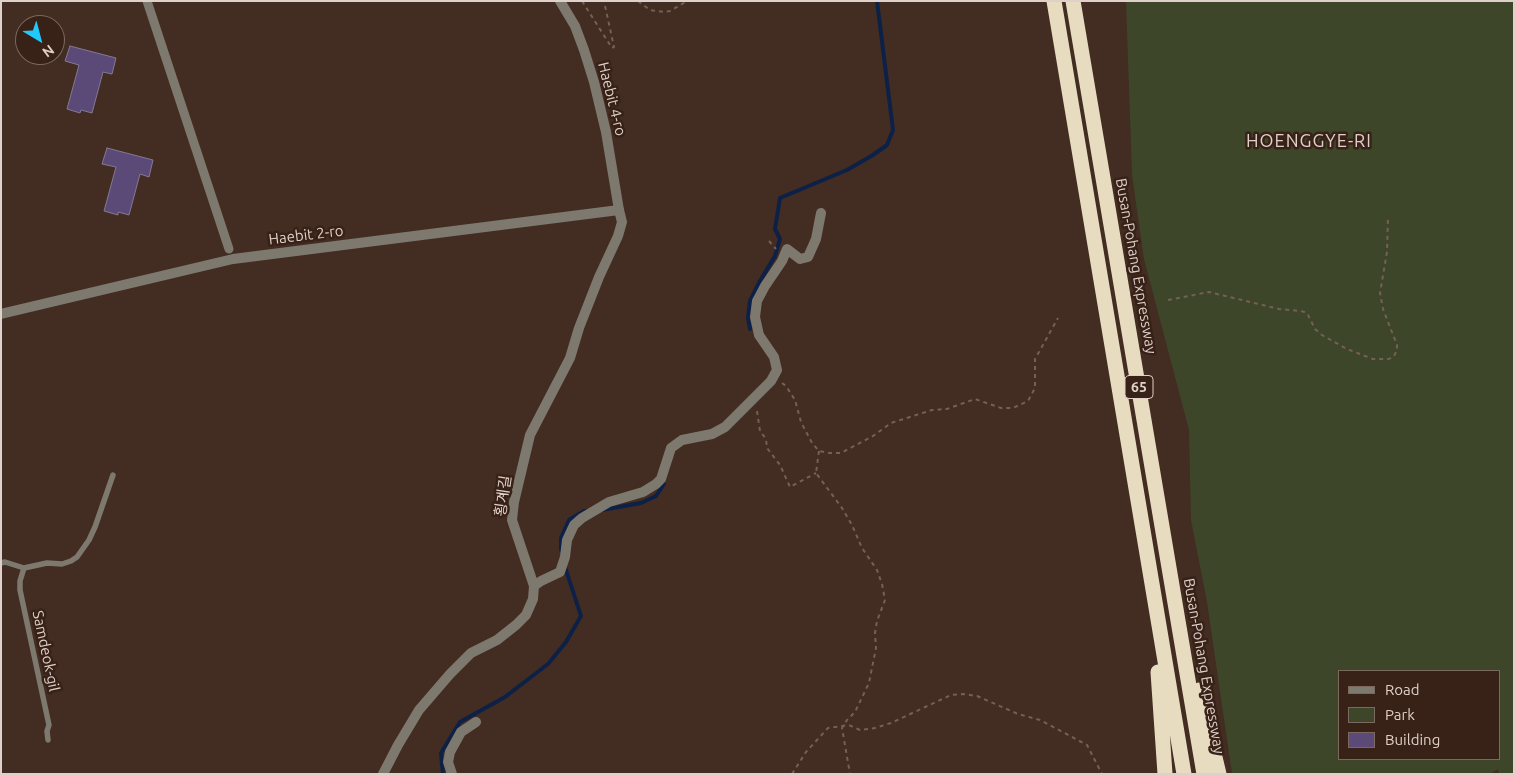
<!DOCTYPE html>
<html>
<head>
<meta charset="utf-8">
<style>
  body { margin:0 }
  #map { position:relative; width:1515px; height:775px; overflow:hidden; background:#432c21; font-family:Ubuntu,sans-serif }
  canvas { display:block }
  .frame { position:absolute; inset:0; border:2px solid #dfd0c9; pointer-events:none }
  .legend { position:absolute; left:1338px; top:670px; width:162px; height:90px; box-sizing:border-box; background:#382218; border:1px solid #7b685f; margin:0; padding:6px 9px; list-style:none; font-size:15px; color:#dfd0c9 }
  .legend li { display:flex; align-items:center; gap:10px; height:25px }
  .legend b { width:25px; border:1px solid #7b685f }
  .north { position:absolute; left:15px; top:15px; width:50px; height:50px; box-sizing:border-box; background:#382218; border:1px solid #7b685f; border-radius:50%; rotate:143deg; font-size:14px; font-weight:700; line-height:20px; text-align:center; color:#dfd0c9 }
  .north::after { content:''; display:block; margin:auto; width:18px; height:22px; background:#21c9fd; clip-path:polygon(50% 0,100% 100%,50% 72%,0 100%) }
</style>
</head>
<body>
<div id="map">
<canvas width="1515" height="775"></canvas>
<div class="frame"></div>
<ul class="legend">
<li><b style="height:6px;background:#7e796e"></b>Road</li>
<li><b style="height:14px;background:#3e4629"></b>Park</li>
<li><b style="height:14px;background:#5b4978"></b>Building</li>
</ul>
<div class="north">N</div>
</div>
<script>
const g = document.querySelector('canvas').getContext('2d');
g.lineJoin = 'round';
function fillPath(path, color) {
  g.fillStyle = color;
  g.fill(path, 'evenodd');
}
function toPath(rows) {
  const path = new Path2D();
  for (const r of rows) {
    path.moveTo(r[0], r[1]);
    for (let i = 2; i < r.length; i += 2) path.lineTo(r[i], r[i + 1]);
  }
  return path;
}
function trace(path, color, width, dash) {
  g.strokeStyle = color;
  g.lineWidth = width;
  g.lineCap = dash ? 'butt' : 'round';
  g.setLineDash(dash || []);
  g.stroke(path);
}
function drawText(font, color, halo, rows, align = 'center') {
  g.font = font + ' Ubuntu,"Noto Sans KR",sans-serif';
  g.lineWidth = 5;
  g.setLineDash([]);
  g.textBaseline = 'middle';
  g.strokeStyle = halo;
  g.fillStyle = color;
  for (const [text, x, y, turn = 0] of rows) {
    g.save();
    g.translate(x, y);
    g.rotate((+turn || 0) * Math.PI / 180);
    g.textAlign = isNaN(turn) ? turn : align;
    if (halo) g.strokeText(text, 0, 0);
    g.fillText(text, 0, 0);
    g.restore();
  }
}
const green = toPath([
  [1126,1,1514,1,1514,774,1499,774,1498,769,1490,774,1232,774,1207,602,1191,520,1189,430,1144,259,1132,175],
  [1339,671,1499,671,1499,759,1339,759]
]);
const stream = toPath([
  [750,329,748,318,750,301,760,281,775,256,780,239,775,229,780,198,847,170,873,155,887,145,893,130,877,1],
  [602,510,641,503,656,496,664,484],
  [561,550,561,538,569,520,584,511,587,511],
  [443,774,441,753,460,722,505,697,548,664,566,642,581,616,565,567]
]);
const building = toPath([
  [70,46,116,58,112,74,103,72,92,113,81,110,80,113,67,109,79,65,65,61,70,46],
  [107,148,153,160,149,177,140,174,129,215,118,212,118,215,104,211,116,167,102,164,107,148]
]);
const path = toPath([
  [582,1,612,48,614,47,604,1],
  [638,1,650,10,664,12,670,11,687,1],
  [769,241,776,249],
  [1168,300,1209,292,1279,309,1301,311,1307,313,1315,329,1322,335,1347,349,1373,359,1389,359,1394,356,1397,350,1397,345,1383,309,1380,293,1387,252,1388,216],
  [782,383,786,386,795,400,801,422,812,443,819,451,829,453,841,453,873,436,891,423,932,410,947,409,975,399,1001,408,1013,408,1028,401,1035,388,1035,359,1058,318],
  [757,411,760,431,766,439,767,448,780,465,790,487,816,473],
  [819,451,816,473,842,508,852,525,862,548,877,570,882,584,885,600,877,621,875,633,876,648,869,683,855,712,847,720,842,728,850,774],
  [792,774,806,752,828,728,849,725,860,730,875,728,891,723,951,695,963,694,977,696,1018,714,1040,720,1087,745,1102,774]
]);
const service = toPath([
  [1,563,5,562,24,568,47,563,62,564,71,561,77,557,89,540,95,527,113,475],
  [24,568,20,581,20,590,49,725,47,731,48,740]
]);
const pedestrian = toPath([
  [147,1,229,249]
]);
const minor = toPath([
  [534,586,541,581,560,572,565,557,567,540,574,525,582,518,609,502,643,492,656,484,661,479,671,448,682,440,712,434,725,427,771,381,777,370,774,357,759,335,755,317,757,301,765,286,782,261,787,249,800,259,808,257,816,239,821,213],
  [383,774,398,745,419,710,450,674,471,653,497,640,516,625,526,615,533,599,534,586,512,520,514,502,530,435,570,358,579,328,599,277,618,236,622,222,619,210],
  [452,774,448,762,450,752,461,732,476,722]
]);
const tertiary = toPath([
  [1,314,233,259,619,210,606,132,594,82,584,50,575,26,560,1]
]);
const motorway = toPath([
  [1054,1,1184,774],
  [1073,1,1204,774],
  [1158,672,1165,774],
  [1199,690,1219,774]
]);
const shields = [
  [1139,387,28]
];
const shieldNames = [
  ["65",1139,387]
];
const streetNames = [
  ["Haebit 4-ro",612,99,76],
  ["Haebit 2-ro",306,235,-7],
  ["Busan-Pohang Expressway",1136,266,80],
  ["횡계길",503,496,-82],
  ["Samdeok-gil",46,651,78],
  ["Busan-Pohang Expressway",1204,666,80]
];
const quarterNames = [
  ["HOENGGYE-RI",1309,141]
];
fillPath(green, '#3e4629');
trace(stream, '#0d2148', 4);
fillPath(building, '#5b4978');
trace(building, '#837a93', 1);
trace(path, '#756056', 2, [4, 4]);
trace(service, '#7e796e', 5.5);
trace(pedestrian, '#7e796e', 9);
trace(minor, '#7e796e', 10);
trace(tertiary, '#7e796e', 10);
trace(motorway, '#e8dcc0', 15);
for (const [x, y, w] of shields) {
  const box = new Path2D();
  box.roundRect(x - w / 2, y - 11.5, w, 23, 4);
  g.fillStyle = '#382218';
  g.fill(box);
  trace(box, '#dfd0c9', 1);
}
drawText('bold 14px', '#dfd0c9', null, shieldNames);
drawText('15px', '#dfd0c9', '#382218', streetNames);
g.letterSpacing = '1px';
drawText('18px', '#dfd0c9', '#382218', quarterNames);
g.letterSpacing = '0px';
</script>
</body>
</html>
